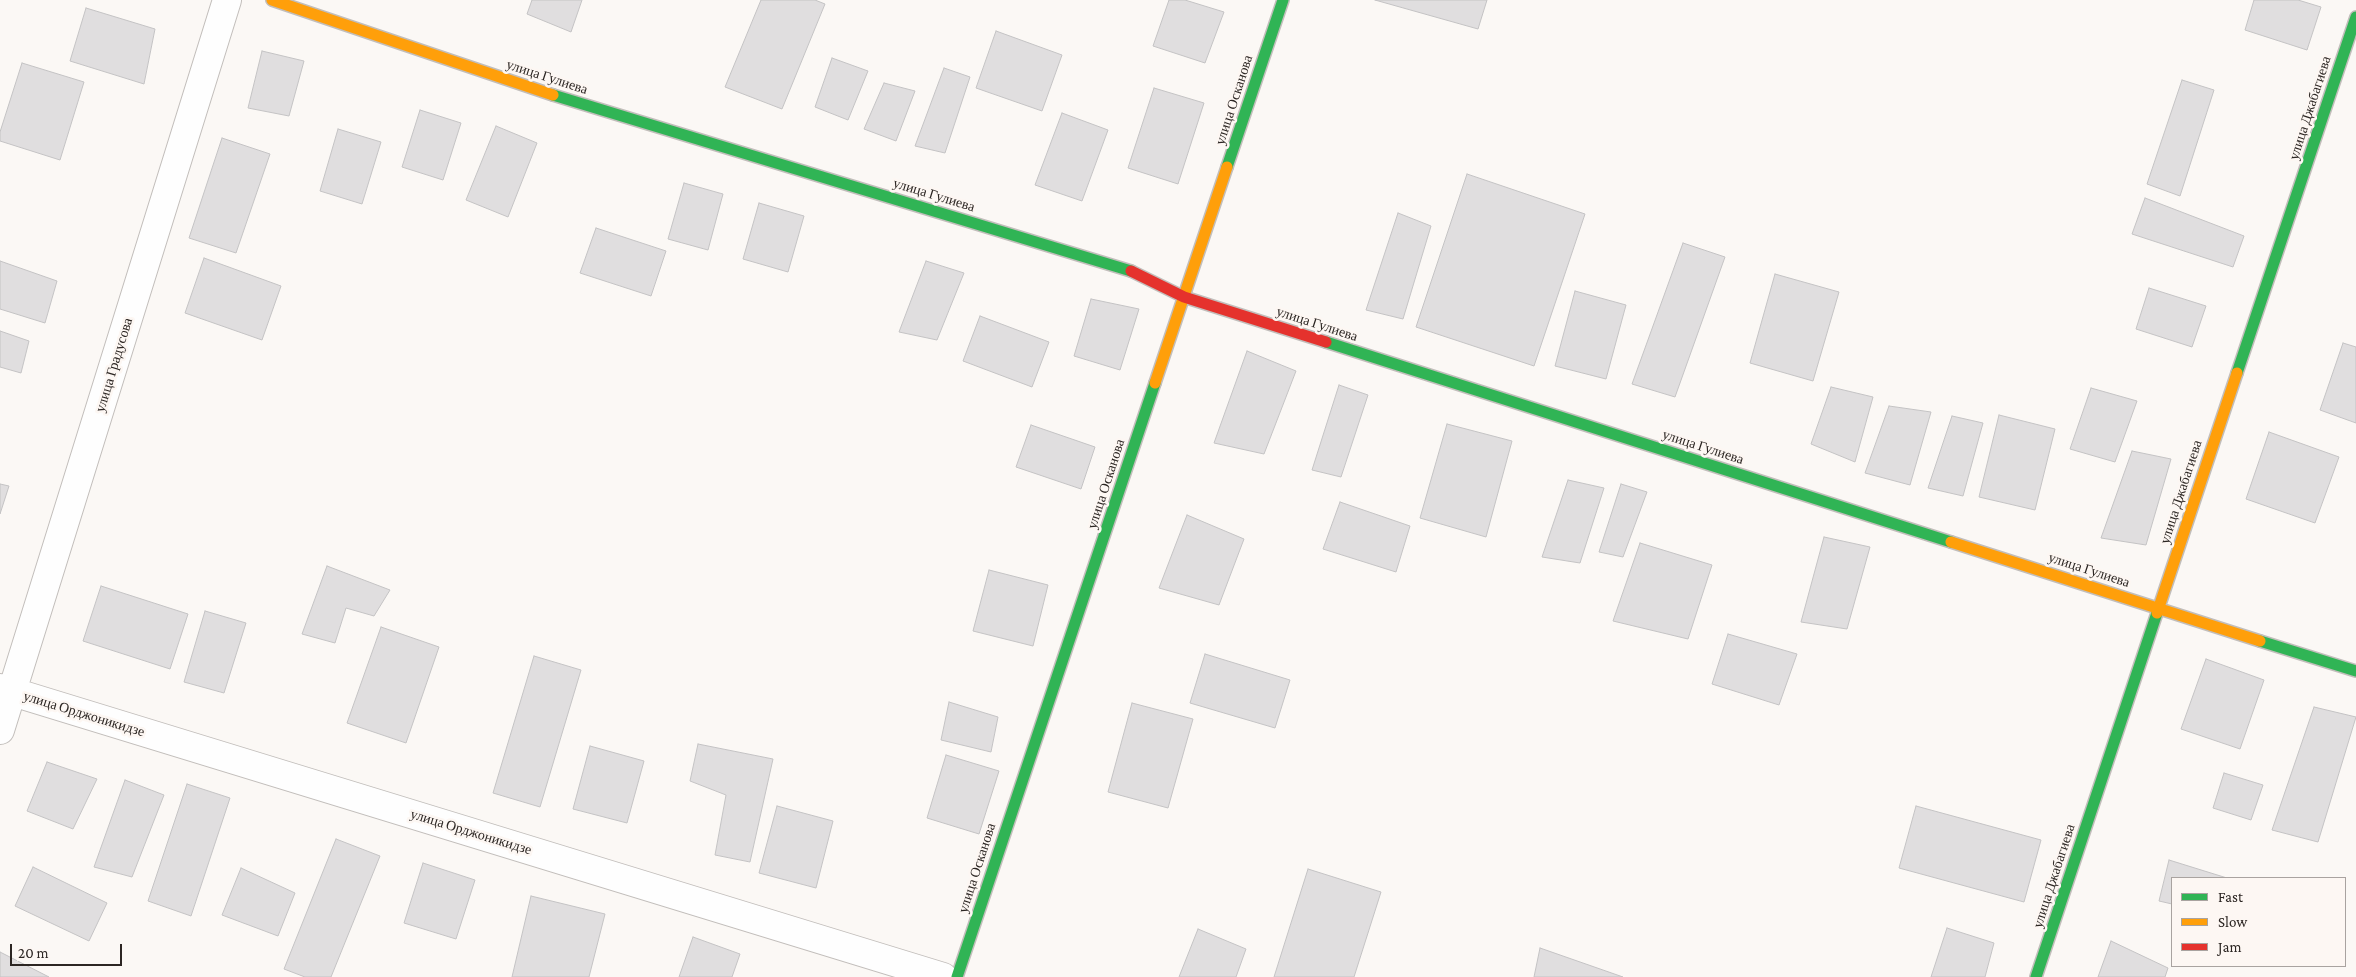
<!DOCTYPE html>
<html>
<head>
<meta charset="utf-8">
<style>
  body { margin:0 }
  #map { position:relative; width:2356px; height:977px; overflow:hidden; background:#fbf8f5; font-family:"Crimson Pro",serif }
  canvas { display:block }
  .legend { position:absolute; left:2171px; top:877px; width:175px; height:90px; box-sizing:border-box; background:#fdf7f3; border:1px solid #a9a3a0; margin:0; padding:6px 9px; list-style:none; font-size:15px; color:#2c2623 }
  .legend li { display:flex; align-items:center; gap:10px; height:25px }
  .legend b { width:25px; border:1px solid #a9a3a0 }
  .scale { position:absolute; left:10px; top:944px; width:112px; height:22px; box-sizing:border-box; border:2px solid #2c2623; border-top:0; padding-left:6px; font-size:15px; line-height:18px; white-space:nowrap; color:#2c2623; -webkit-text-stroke:4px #fdf7f3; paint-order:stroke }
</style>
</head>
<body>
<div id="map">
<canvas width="2356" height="977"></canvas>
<ul class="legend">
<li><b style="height:6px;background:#30b455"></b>Fast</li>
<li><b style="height:6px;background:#ff9f0a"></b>Slow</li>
<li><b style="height:6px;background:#e5322d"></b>Jam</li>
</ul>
<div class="scale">20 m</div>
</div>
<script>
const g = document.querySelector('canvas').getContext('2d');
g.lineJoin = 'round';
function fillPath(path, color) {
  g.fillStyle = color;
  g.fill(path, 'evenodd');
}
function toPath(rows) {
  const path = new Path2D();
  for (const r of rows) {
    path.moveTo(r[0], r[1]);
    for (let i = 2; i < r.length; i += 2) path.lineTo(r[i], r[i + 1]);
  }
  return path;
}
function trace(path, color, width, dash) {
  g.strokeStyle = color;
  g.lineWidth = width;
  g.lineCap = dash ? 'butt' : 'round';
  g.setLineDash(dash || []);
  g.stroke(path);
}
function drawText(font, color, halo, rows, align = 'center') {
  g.font = font + ' "Crimson Pro",serif';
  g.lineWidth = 5;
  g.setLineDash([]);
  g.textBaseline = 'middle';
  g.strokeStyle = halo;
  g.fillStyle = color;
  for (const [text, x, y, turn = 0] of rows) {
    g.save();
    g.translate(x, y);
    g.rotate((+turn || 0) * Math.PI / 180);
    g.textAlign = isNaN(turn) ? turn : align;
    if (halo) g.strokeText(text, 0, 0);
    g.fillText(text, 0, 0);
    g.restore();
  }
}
const building = toPath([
  [532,0,582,0,571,32,527,14,532,0],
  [761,0,815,0,825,4,782,109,725,87,761,0],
  [1169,0,1185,0,1224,12,1205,63,1153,46,1169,0],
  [1375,0,1487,0,1478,29,1375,0],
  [2254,0,2298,0,2321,7,2307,50,2245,30,2254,0],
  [86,8,155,29,144,84,70,61,86,8],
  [996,31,1062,55,1042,111,976,88,996,31],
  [262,51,304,61,289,116,248,108,262,51],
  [832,58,868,71,848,120,815,107,832,58],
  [22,63,84,82,60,160,0,141,0,132,22,63],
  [944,68,970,77,945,153,915,146,944,68],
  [2182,80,2214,90,2180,196,2147,184,2182,80],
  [884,83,915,91,896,141,864,129,884,83],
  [1154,88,1204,103,1178,184,1128,168,1154,88],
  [420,110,461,123,443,180,402,167,420,110],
  [1062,113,1108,130,1082,201,1035,185,1062,113],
  [496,126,537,143,508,217,466,200,496,126],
  [338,129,381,142,362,204,320,191,338,129],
  [222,138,270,154,236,253,189,238,222,138],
  [1467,174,1585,214,1534,366,1416,327,1467,174],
  [684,183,723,194,708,250,668,239,684,183],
  [2145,198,2244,236,2233,267,2132,234,2145,198],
  [759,203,804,216,788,272,743,259,759,203],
  [1398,213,1431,226,1403,319,1366,310,1398,213],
  [596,228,666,251,651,296,580,273,596,228],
  [1683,243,1725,257,1675,397,1632,384,1683,243],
  [204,258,281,286,262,340,185,313,204,258],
  [0,261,57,281,45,323,0,309,0,261],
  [926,261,964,273,937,340,899,332,926,261],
  [1775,274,1839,292,1813,381,1750,363,1775,274],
  [2149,288,2206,306,2192,347,2136,329,2149,288],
  [1575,291,1626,305,1606,379,1555,366,1575,291],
  [1091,299,1139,309,1120,370,1074,356,1091,299],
  [980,316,1049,342,1032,387,963,361,980,316],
  [0,331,29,341,21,373,0,367,0,331],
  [2343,343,2356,347,2356,423,2320,410,2343,343],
  [1247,351,1296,371,1264,454,1214,443,1247,351],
  [1339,385,1368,395,1341,477,1312,470,1339,385],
  [1831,387,1873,397,1855,462,1811,444,1831,387],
  [2091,388,2137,401,2115,462,2070,449,2091,388],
  [1889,406,1931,412,1910,485,1865,473,1889,406],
  [1999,415,2055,429,2035,510,1979,497,1999,415],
  [1952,416,1983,423,1963,496,1928,488,1952,416],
  [1447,424,1512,441,1486,537,1420,518,1447,424],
  [1031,425,1095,447,1081,489,1016,467,1031,425],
  [2269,432,2339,457,2315,523,2246,499,2269,432],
  [2132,451,2171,459,2146,545,2101,538,2132,451],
  [1568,480,1604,488,1580,563,1542,557,1568,480],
  [0,484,9,486,0,514,0,484],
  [1621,484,1647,492,1623,557,1599,552,1621,484],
  [1340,502,1410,526,1396,572,1323,549,1340,502],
  [1187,515,1244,539,1219,605,1159,588,1187,515],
  [1824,537,1870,547,1847,629,1801,622,1824,537],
  [1640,543,1712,565,1688,639,1613,621,1640,543],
  [327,566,390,590,374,616,346,608,335,643,302,634,327,566],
  [989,570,1048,585,1033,646,973,631,989,570],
  [101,586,188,614,170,669,83,641,101,586],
  [205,611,246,623,224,693,184,682,205,611],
  [381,627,439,647,406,743,347,723,381,627],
  [1728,634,1797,654,1779,705,1712,684,1728,634],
  [1205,654,1290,680,1275,728,1190,703,1205,654],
  [534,656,581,670,540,807,493,793,534,656],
  [2206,659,2264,680,2240,749,2181,729,2206,659],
  [949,702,998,717,991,752,941,740,949,702],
  [1132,703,1193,719,1168,808,1108,792,1132,703],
  [2314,707,2356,717,2318,842,2272,830,2314,707],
  [698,744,773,759,750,862,715,855,726,795,690,781,698,744],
  [590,746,644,761,627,823,573,809,590,746],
  [946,755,999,771,979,834,927,818,946,755],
  [47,762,97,779,73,829,27,811,47,762],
  [2224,773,2263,785,2251,820,2213,808,2224,773],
  [125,780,164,795,132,877,94,867,125,780],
  [187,784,230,798,191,916,148,901,187,784],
  [777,806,833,821,816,888,759,873,777,806],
  [1916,806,2041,840,2024,902,1899,868,1916,806],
  [336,839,380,856,331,977,305,977,284,969,336,839],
  [2169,860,2227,878,2172,878,2172,904,2159,901,2169,860],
  [423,863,475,880,456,939,404,923,423,863],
  [33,867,107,903,89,941,15,906,33,867],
  [241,868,295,893,278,936,222,915,241,868],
  [1308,869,1381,892,1354,977,1274,977,1308,869],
  [531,896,605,914,589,977,512,977,531,896],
  [1947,928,1994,943,1985,977,1931,977,1947,928],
  [1198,929,1246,949,1236,977,1179,977,1198,929],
  [693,937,740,954,732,977,679,977,693,937],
  [2111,941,2168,968,2165,977,2098,977,2111,941],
  [1540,948,1623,977,1534,977,1540,948],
  [0,952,49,977,0,977,0,952]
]);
const street = toPath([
  [0,688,943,977],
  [0,730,227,0]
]);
const fast = toPath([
  [553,95,1131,271],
  [1227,167,1283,0],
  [1326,342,1951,542],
  [2237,373,2356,17],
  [2260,641,2356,671],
  [957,977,1155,383],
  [2036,977,2157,613]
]);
const slow = toPath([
  [272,0,553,95],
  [1155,383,1227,167],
  [1951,542,2260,641],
  [2157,613,2237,373]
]);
const jam = toPath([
  [1131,271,1184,297,1326,342]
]);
const streetNames = [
  ["улица Гулиева",547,77,18],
  ["улица Осканова",1234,100,-72],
  ["улица Джабагиева",2310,108,-72],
  ["улица Гулиева",934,195,17],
  ["улица Гулиева",1317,324,18],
  ["улица Градусова",114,365,-73],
  ["улица Гулиева",1703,447,18],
  ["улица Осканова",1106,484,-72],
  ["улица Джабагиева",2181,492,-72],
  ["улица Гулиева",2089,570,18],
  ["улица Орджоникидзе",84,714,17],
  ["улица Орджоникидзе",471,832,17],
  ["улица Осканова",977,868,-72],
  ["улица Джабагиева",2054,876,-72]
];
fillPath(building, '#e0dedf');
trace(building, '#c4c3c4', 1);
trace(street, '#c2bebb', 30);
trace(fast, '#c2bebb', 14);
trace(slow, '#c2bebb', 14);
trace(jam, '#c2bebb', 14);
trace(street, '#fefefe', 28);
trace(fast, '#30b455', 11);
trace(slow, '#ff9f0a', 11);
trace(jam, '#e5322d', 11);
drawText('14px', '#2c2623', '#fdf7f3', streetNames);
</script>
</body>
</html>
